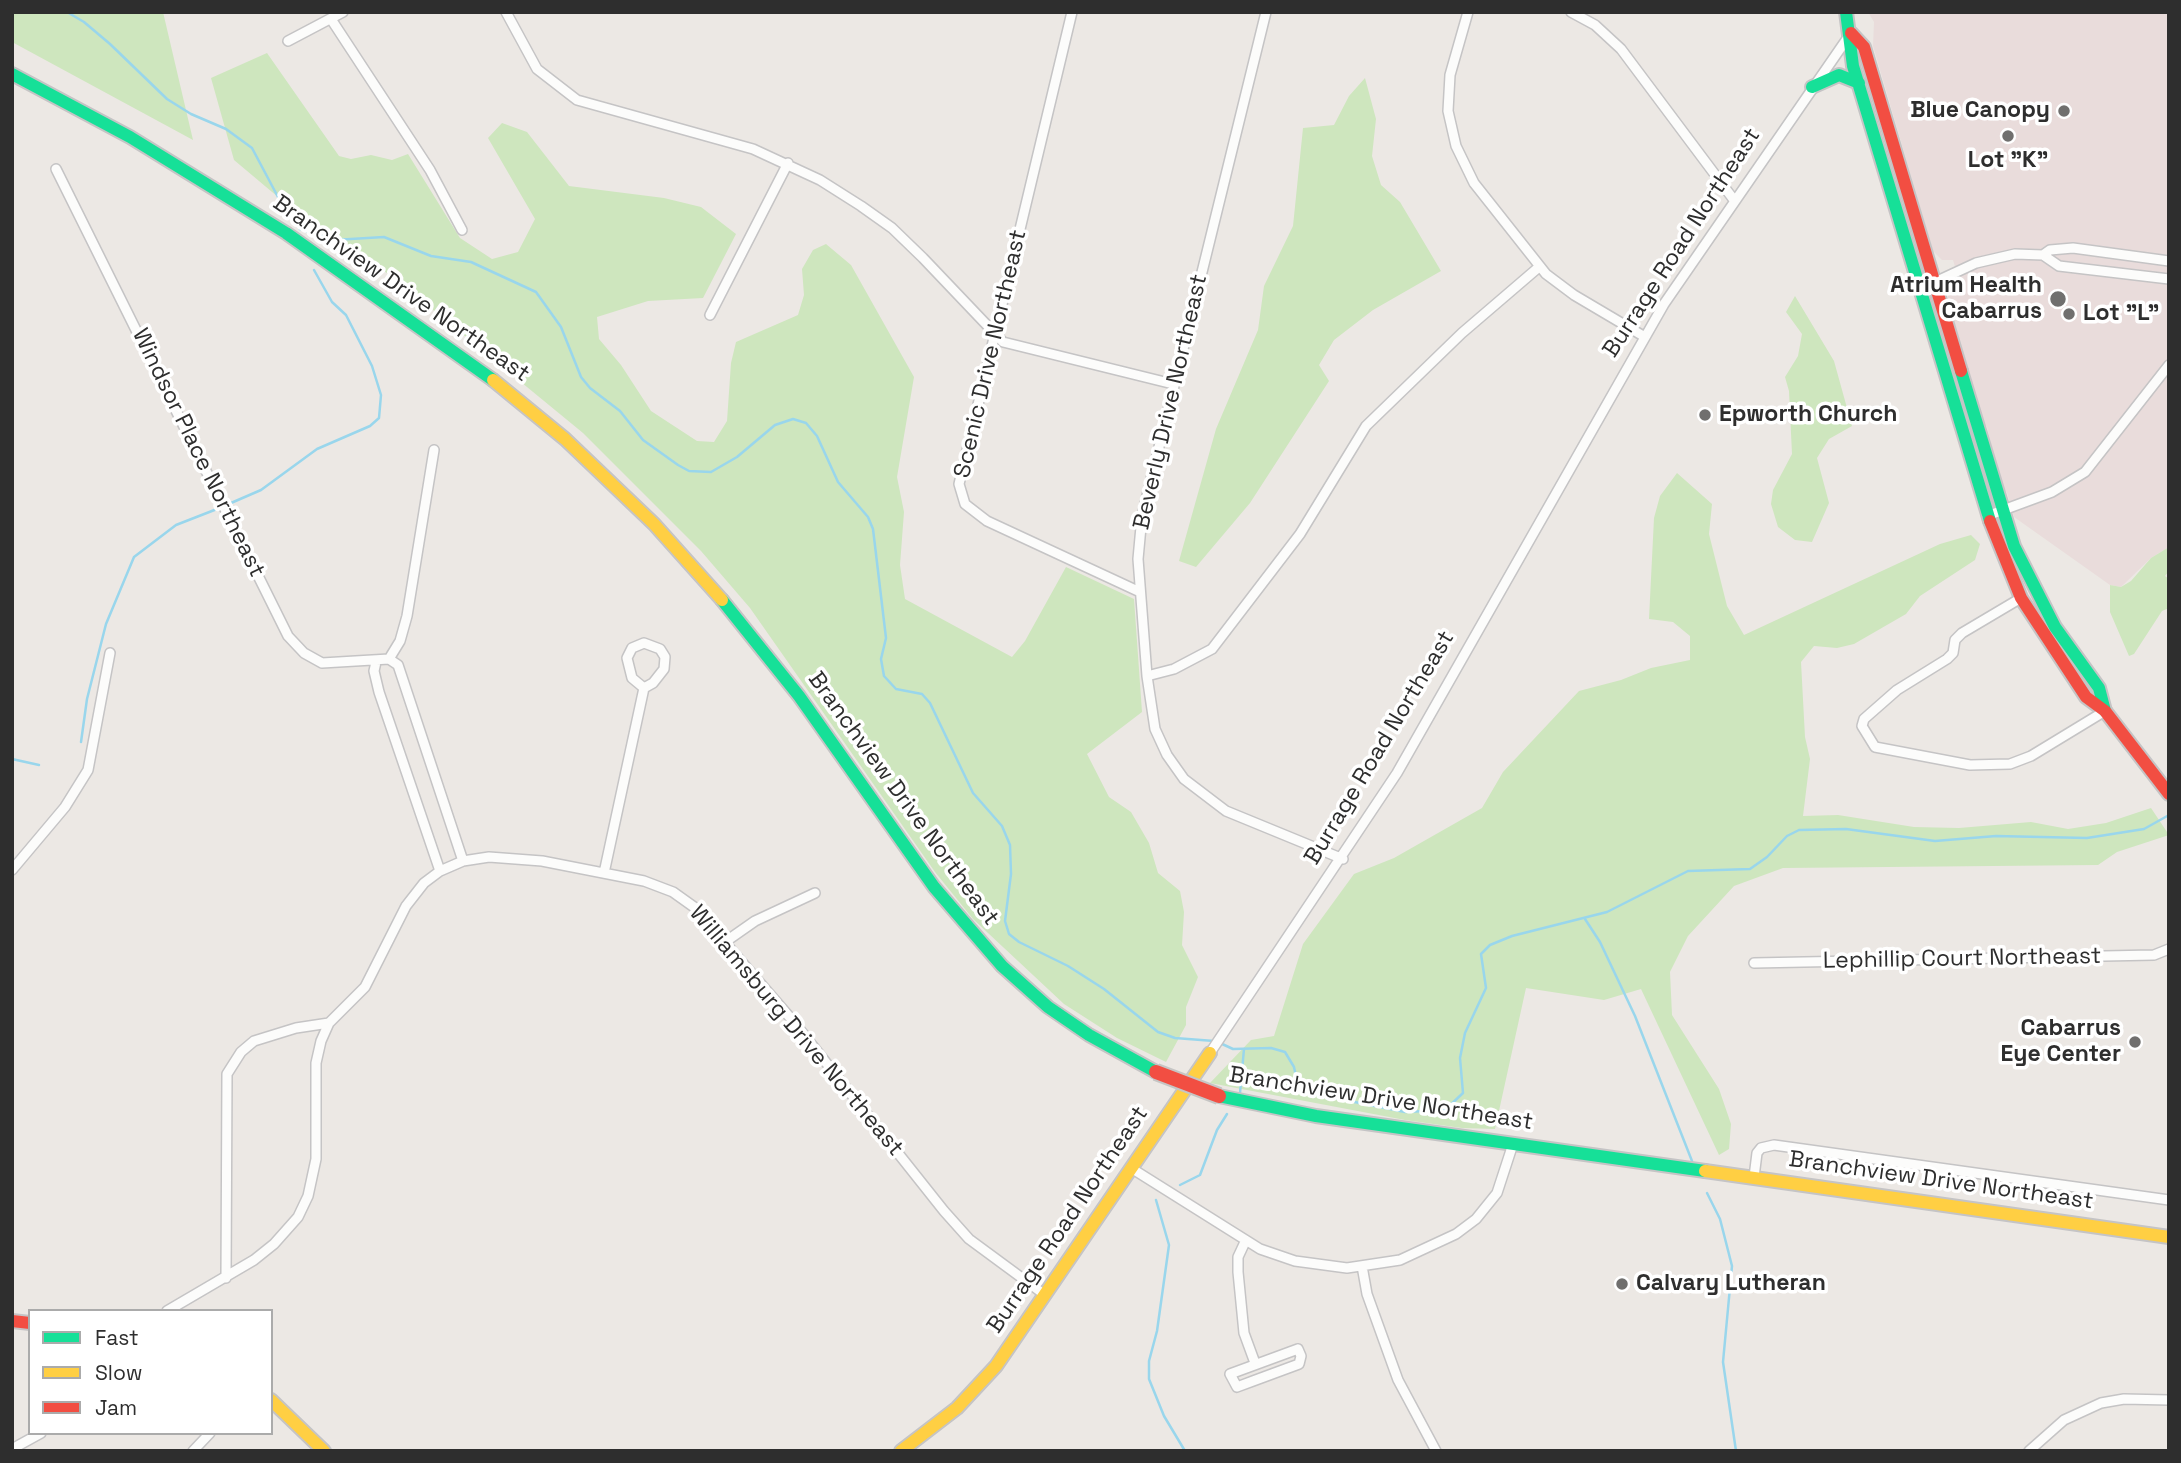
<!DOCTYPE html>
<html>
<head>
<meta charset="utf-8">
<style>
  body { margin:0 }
  #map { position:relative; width:2181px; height:1463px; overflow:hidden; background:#ece8e4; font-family:"Space Grotesk",sans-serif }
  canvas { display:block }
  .frame { position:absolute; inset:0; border:14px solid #2e2e2e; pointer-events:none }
  .legend { position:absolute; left:28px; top:1309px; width:245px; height:126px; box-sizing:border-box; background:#fff; border:2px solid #ababab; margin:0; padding:9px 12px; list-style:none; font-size:21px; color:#2e2e2e }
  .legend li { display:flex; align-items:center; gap:14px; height:35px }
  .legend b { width:35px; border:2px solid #ababab }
</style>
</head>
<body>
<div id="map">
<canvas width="2181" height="1463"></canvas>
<div class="frame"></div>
<ul class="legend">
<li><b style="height:9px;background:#16e098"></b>Fast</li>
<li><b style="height:9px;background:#ffcf43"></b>Slow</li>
<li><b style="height:9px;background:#f24e42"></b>Jam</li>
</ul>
</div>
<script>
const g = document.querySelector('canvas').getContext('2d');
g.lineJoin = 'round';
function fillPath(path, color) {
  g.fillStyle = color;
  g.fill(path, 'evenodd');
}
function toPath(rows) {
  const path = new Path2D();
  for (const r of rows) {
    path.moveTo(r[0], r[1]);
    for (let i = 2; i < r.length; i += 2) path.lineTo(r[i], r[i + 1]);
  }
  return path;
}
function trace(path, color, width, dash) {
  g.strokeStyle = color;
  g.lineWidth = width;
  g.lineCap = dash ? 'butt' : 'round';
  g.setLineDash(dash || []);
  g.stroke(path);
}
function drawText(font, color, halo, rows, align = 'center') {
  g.font = font + ' "Space Grotesk",sans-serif';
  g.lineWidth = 7;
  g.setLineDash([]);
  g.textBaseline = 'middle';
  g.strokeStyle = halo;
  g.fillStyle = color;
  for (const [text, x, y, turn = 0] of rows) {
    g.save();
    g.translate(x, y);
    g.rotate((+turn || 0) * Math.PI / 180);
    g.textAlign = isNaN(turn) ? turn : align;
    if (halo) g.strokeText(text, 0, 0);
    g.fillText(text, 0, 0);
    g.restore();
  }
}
const medical = toPath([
  [1868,12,2169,12,2169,547,2151,558,2121,587,2110,585,2014,517,2007,493,2001,484,1987,427,1983,423,1948,301,1948,288,1959,280,1953,260,1942,260,1933,251,1873,46,1874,22]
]);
const green = toPath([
  [12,12,163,12,193,140,12,42],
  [267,53,339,156,351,159,371,155,392,160,408,154,460,238,492,259,518,252,535,219,488,138,502,123,527,132,569,186,664,198,701,207,736,234,703,298,648,301,597,317,599,339,621,365,651,411,697,441,714,442,727,421,731,363,736,342,798,315,804,295,802,269,813,250,826,244,851,265,914,377,897,477,904,512,900,565,905,599,1012,657,1025,641,1066,567,1134,599,1142,712,1087,754,1109,797,1131,812,1149,843,1158,873,1180,891,1184,912,1182,945,1198,977,1186,1007,1186,1025,1166,1062,1117,1038,1064,1004,973,919,935,872,750,608,701,551,583,433,393,277,303,218,234,160,211,78],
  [1365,78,1376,119,1372,156,1381,185,1400,202,1441,271,1373,310,1334,340,1319,365,1329,381,1250,503,1196,567,1179,561,1216,429,1258,330,1264,286,1293,226,1303,128,1334,125,1349,96],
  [1795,296,1834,361,1852,426,1829,439,1817,458,1829,503,1812,542,1795,540,1778,527,1771,504,1773,490,1792,454,1789,391,1785,377,1798,356,1802,334,1786,312],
  [1677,473,1712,504,1709,534,1727,606,1744,635,1940,544,1971,535,1980,544,1975,560,1920,596,1906,614,1854,644,1837,648,1814,646,1801,662,1805,737,1810,759,1803,816,1838,815,1914,827,1959,828,2031,822,2068,829,2106,823,2151,808,2169,835,2117,852,2098,865,1783,868,1734,886,1688,936,1670,972,1672,1015,1719,1089,1731,1124,1729,1149,1719,1155,1641,989,1604,1000,1526,988,1495,1129,1462,1128,1405,1120,1210,1083,1251,1040,1274,1036,1303,944,1354,874,1394,858,1482,808,1503,772,1579,691,1621,680,1651,668,1690,660,1690,636,1673,622,1649,619,1654,518,1660,496],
  [2169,547,2169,571,2165,576,2169,579,2169,608,2162,611,2134,654,2129,656,2110,612,2110,585,2121,587,2131,581,2151,558]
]);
const stream = toPath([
  [67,12,84,22,110,44,167,99,191,114,226,129,252,148,278,197,300,229,334,240,384,237,431,256,471,262,536,292,561,327,581,377,590,388,620,411,643,440,678,465,689,471,711,472,737,457,775,425,793,419,806,423,817,436,838,482,868,517,873,529,886,638,881,659,884,676,896,689,922,694,930,703,973,793,1002,826,1010,845,1011,874,1005,921,1009,934,1019,942,1068,966,1104,989,1158,1032,1175,1038,1214,1041],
  [231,503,261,490,317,449,370,426,379,418,381,395,372,366,346,315,332,302,314,270],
  [81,742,87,699,106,624,134,557,176,525,217,509],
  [12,759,39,765],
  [1585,919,1600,942,1635,1016,1692,1161],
  [1220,1043,1233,1049,1271,1048,1285,1052,1294,1067,1299,1091,1405,1112,1445,1110,1463,1093,1460,1058,1465,1033,1486,988,1481,954,1490,945,1512,936,1607,912,1688,871,1750,869,1767,857,1787,836,1799,830,1846,829,1935,841,1996,836,2087,838,2144,829,2169,815],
  [1240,1093,1244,1049],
  [1180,1185,1200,1175,1217,1130,1227,1114],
  [1707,1193,1720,1219,1732,1266,1723,1362,1736,1451],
  [1156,1200,1169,1245,1157,1331,1149,1361,1149,1379,1164,1416,1185,1451]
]);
const street = toPath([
  [506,12,537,69,577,100,753,149,820,180,861,206,892,228,923,258,1003,342,1173,384],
  [1072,12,959,484,965,504,987,521,1140,592],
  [1266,12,1142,516,1138,559,1147,676,1155,729,1167,755,1184,779,1226,811,1343,859],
  [1468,12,1450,75,1448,111,1456,146,1474,183,1546,274,1574,295,1645,337],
  [1571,12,1595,25,1621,49,1734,200],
  [331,19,430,170,462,230],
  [288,41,343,12],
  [56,169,288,636,304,653,322,663,389,659],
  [2043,255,2059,266,2169,279],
  [1921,295,1935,282,1976,263,2015,254,2043,255,2050,250,2073,248,2169,261],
  [710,315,788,163],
  [1987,516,2052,492,2085,472,2169,365],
  [2021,598,1962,633,1955,640,1953,653,1947,659,1897,690,1864,719,1862,726,1875,747,1970,765,2010,764,2031,756,2105,711],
  [389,659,398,665,463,861],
  [389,659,400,641,407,616,434,450],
  [376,662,374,671,379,692,440,871],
  [1147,676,1174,669,1212,649,1300,534,1366,426,1462,333,1539,267],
  [12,870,65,807,88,770,110,653],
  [604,873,644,688,653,683,664,669,665,657,660,649,644,643,632,648,627,658,632,678,644,688],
  [725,942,755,921,815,893],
  [1754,963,2154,955,2169,949],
  [1210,1053,1397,773,1664,304,1851,33],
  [1131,1168,1260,1249,1295,1261,1347,1268,1400,1260,1456,1234,1476,1219,1497,1193,1513,1144],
  [1754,1177,1757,1153,1761,1148,1774,1145,2169,1200],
  [1245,1242,1238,1257,1238,1272,1244,1333,1255,1363],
  [1362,1266,1367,1294,1398,1380,1436,1451],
  [226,1278,227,1074,241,1052,254,1041,296,1028,329,1023],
  [167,1311,254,1260,274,1244,298,1217,308,1196,316,1159,316,1063,321,1041,329,1023,365,987,406,906,424,883,440,871,463,861,489,857,542,861,644,881,673,892,694,907,793,1021,944,1211,969,1239,1045,1295],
  [1298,1349,1301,1356,1299,1364,1253,1381,1237,1387,1230,1374,1298,1349],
  [12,1449,41,1433],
  [193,1451,210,1433],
  [2029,1451,2064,1420,2101,1403,2124,1399,2169,1400]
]);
const fast = toPath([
  [1846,12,1853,66,1990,521],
  [12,74,130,137,286,233,493,380],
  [1812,87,1839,75,1859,83],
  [1961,371,2014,546,2055,627,2099,688,2105,711],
  [722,600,799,696,934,887,1002,966,1048,1007,1089,1035,1156,1072],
  [1219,1096,1316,1116,1705,1171]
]);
const slow = toPath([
  [493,380,565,439,654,524,722,600],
  [1705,1171,2169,1237],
  [271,1400,324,1451],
  [901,1451,957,1408,996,1366,1210,1053]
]);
const jam = toPath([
  [1851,33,1864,47,1961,371],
  [1990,521,2021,598,2086,697,2105,711,2169,794],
  [12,1321,30,1323]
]);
const jamBridge = toPath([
  [1156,1072,1219,1096]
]);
const markers = [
  [2064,111,7,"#706f6e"],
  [2008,136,7,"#706f6e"],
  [2058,299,9,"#706f6e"],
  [2069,314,7,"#706f6e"],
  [1705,415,7,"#706f6e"],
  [2135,1042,7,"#706f6e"],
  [1622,1284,7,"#706f6e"]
];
const poiNames = [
  ["Blue Canopy",2050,111],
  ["Lot \"K\"",2008,161,"center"],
  ["Atrium Health",2042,286],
  ["Cabarrus",2042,312],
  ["Lot \"L\"",2083,314,"left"],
  ["Epworth Church",1719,415,"left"],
  ["Cabarrus",2121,1029],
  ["Eye Center",2121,1055],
  ["Calvary Lutheran",1636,1284,"left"]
];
const streetNames = [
  ["Burrage Road Northeast",1682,243,-57],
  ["Branchview Drive Northeast",401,289,35],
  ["Scenic Drive Northeast",991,354,-77],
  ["Beverly Drive Northeast",1171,402,-77],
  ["Windsor Place Northeast",198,453,64],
  ["Burrage Road Northeast",1380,748,-59],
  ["Branchview Drive Northeast",903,799,54],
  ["Lephillip Court Northeast",1962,959,-1],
  ["Williamsburg Drive Northeast",796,1031,50],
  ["Branchview Drive Northeast",1381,1099,9],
  ["Branchview Drive Northeast",1941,1181,8],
  ["Burrage Road Northeast",1068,1220,-56]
];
fillPath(medical, '#e9dcdb');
fillPath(green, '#cee6be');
trace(stream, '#99d6ec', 2.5);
trace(street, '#c5c4c5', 12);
trace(fast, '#c5c4c5', 16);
trace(slow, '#c5c4c5', 16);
trace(jam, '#c5c4c5', 16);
trace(street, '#fcfcfb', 9);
trace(fast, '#16e098', 12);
trace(slow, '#ffcf43', 12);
trace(jam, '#f24e42', 12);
trace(jamBridge, '#c6c5c4', 18, []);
trace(jamBridge, '#f24e42', 14);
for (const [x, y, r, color] of markers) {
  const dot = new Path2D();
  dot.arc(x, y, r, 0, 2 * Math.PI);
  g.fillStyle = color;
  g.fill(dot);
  trace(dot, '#fff', 2.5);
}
drawText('bold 23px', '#2e2e2e', '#fff', poiNames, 'right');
drawText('23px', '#2e2e2e', '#fff', streetNames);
</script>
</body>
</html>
